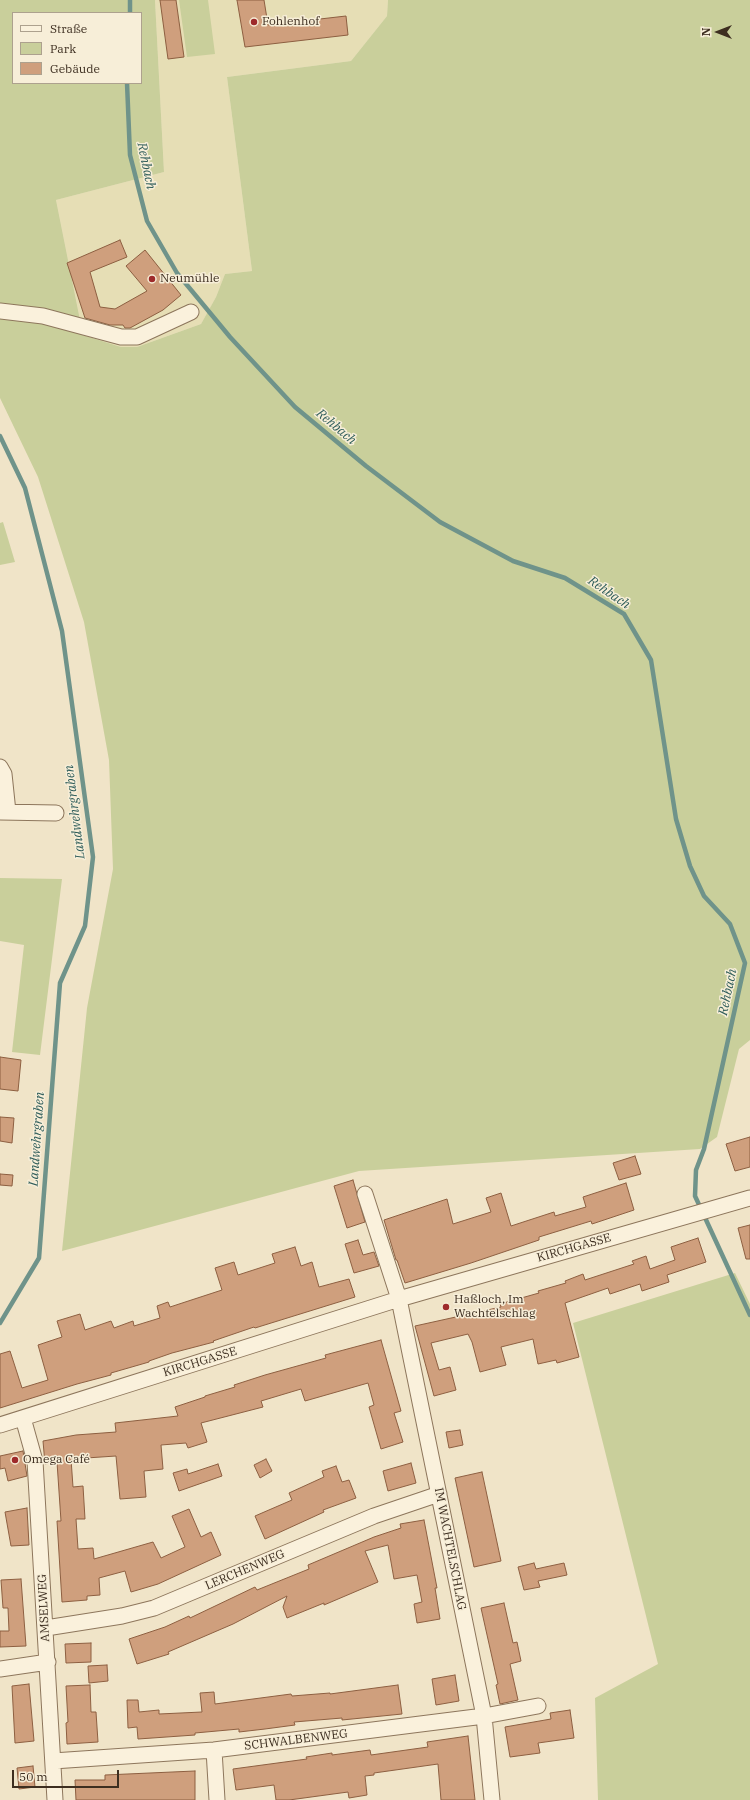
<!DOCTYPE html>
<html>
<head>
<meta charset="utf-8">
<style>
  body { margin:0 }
  #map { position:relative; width:750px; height:1800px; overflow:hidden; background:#f0e4c8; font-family:"IBM Plex Serif",serif }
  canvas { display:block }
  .legend { position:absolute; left:12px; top:12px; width:130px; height:72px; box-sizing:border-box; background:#f7eed8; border:1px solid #ada18e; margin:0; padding:5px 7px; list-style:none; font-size:12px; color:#3d2e20 }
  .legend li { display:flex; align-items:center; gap:8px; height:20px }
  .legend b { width:20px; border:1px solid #ada18e }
  .north { position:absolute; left:698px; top:12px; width:40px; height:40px; -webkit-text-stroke:3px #f7eed8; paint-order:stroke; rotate:270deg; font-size:11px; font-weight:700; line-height:16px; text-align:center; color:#3d2e20 }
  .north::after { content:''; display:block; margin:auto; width:14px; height:18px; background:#3d2e20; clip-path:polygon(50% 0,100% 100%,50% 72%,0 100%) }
  .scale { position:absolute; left:12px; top:1770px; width:107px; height:18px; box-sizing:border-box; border:2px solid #3d2e20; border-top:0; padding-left:5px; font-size:12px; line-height:14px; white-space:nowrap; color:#3d2e20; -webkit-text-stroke:3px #f7eed8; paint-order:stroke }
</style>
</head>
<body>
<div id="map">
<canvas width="750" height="1800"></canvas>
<ul class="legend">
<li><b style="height:5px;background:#faf1dc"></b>Straße</li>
<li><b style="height:11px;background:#c9cf9b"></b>Park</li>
<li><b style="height:11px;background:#cf9f7d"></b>Gebäude</li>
</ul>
<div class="north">N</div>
<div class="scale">50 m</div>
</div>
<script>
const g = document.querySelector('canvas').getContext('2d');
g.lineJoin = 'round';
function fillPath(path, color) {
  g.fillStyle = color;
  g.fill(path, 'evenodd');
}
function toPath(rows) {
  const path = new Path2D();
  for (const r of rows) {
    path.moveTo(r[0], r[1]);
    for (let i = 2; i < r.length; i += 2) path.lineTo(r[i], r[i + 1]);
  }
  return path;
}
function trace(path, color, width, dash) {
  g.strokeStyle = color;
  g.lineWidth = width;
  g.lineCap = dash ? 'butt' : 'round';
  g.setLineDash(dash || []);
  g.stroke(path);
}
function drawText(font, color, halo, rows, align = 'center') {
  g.font = font + ' "IBM Plex Serif",serif';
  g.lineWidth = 3;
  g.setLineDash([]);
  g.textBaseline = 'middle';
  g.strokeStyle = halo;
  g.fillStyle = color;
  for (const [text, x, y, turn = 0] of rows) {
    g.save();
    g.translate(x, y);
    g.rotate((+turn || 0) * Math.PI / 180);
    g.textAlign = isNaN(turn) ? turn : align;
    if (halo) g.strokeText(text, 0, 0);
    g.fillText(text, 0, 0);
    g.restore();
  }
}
const farmland = toPath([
  [155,0,388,0,387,16,351,61,227,77,252,271,225,274,216,297,201,324,137,347,121,347,83,335,56,200,164,172]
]);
const green = toPath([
  [0,0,155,0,164,172,56,200,83,335,121,347,137,347,201,324,216,297,225,274,252,271,227,77,351,61,387,16,388,0,750,0,750,1040,739,1049,717,1137,700,1149,359,1171,62,1251,87,1008,113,869,109,760,84,622,38,477,0,398],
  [13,13,141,13,141,83,13,83],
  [179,0,208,0,215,54,187,57],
  [3,522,15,562,0,565,0,523],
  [0,878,62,879,40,1055,12,1052,24,945,0,941],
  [735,1273,750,1304,750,1800,598,1800,595,1698,658,1664,573,1323]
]);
const stream = toPath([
  [130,13,130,0],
  [127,83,130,155,147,221,177,273,230,337,295,407,366,466,440,522,513,561,565,578,624,614,651,660,676,819,690,866,704,896,730,924,745,963,704,1149,696,1170,695,1196,750,1315],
  [0,436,25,488,62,631,93,857,85,926,60,983,39,1258,0,1323]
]);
const building = toPath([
  [160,0,176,0,184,57,168,59,160,0],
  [237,0,264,0,268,25,346,16,348,35,245,47,237,0],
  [120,240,127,257,90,272,100,307,115,309,147,291,126,266,145,250,181,295,163,310,130,328,125,328,123,325,110,325,85,318,67,263,120,240],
  [0,1057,21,1060,18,1091,0,1089,0,1057],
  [0,1117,14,1118,12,1143,0,1141,0,1117],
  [750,1137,750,1167,735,1171,726,1144,750,1137],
  [635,1156,641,1174,619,1180,613,1163,635,1156],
  [0,1174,13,1175,12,1186,0,1185,0,1174],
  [353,1180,365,1222,347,1228,334,1186,353,1180],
  [626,1183,634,1210,592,1224,591,1221,539,1237,539,1240,471,1263,405,1283,397,1260,396,1260,384,1220,447,1199,453,1224,491,1212,486,1198,501,1193,511,1226,554,1212,555,1216,586,1207,583,1197,626,1183],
  [750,1225,750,1259,746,1259,738,1228,750,1225],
  [698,1238,706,1262,667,1275,669,1282,642,1291,640,1284,610,1294,608,1288,565,1303,579,1357,557,1363,556,1360,538,1364,533,1339,501,1347,506,1365,480,1372,472,1342,468,1334,431,1343,439,1370,450,1367,456,1390,434,1396,415,1326,501,1307,500,1304,539,1293,538,1291,566,1283,565,1281,583,1274,585,1280,634,1264,632,1261,646,1256,650,1269,675,1260,671,1247,698,1238],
  [358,1240,363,1255,374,1252,379,1266,354,1273,345,1244,358,1240],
  [295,1247,301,1266,312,1262,319,1287,349,1279,355,1297,255,1328,254,1327,213,1341,214,1342,172,1353,149,1361,149,1362,111,1373,111,1375,77,1384,0,1408,0,1354,10,1351,22,1388,48,1380,38,1345,62,1337,57,1321,80,1314,85,1330,111,1321,114,1328,133,1321,134,1326,160,1318,157,1306,168,1302,170,1307,222,1290,215,1268,234,1262,238,1275,275,1263,272,1254,295,1247],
  [381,1340,401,1411,394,1413,403,1442,381,1449,369,1407,374,1405,368,1383,305,1401,301,1389,261,1401,263,1407,201,1423,207,1442,188,1448,186,1443,161,1445,163,1469,144,1471,146,1497,120,1499,116,1456,71,1459,73,1487,83,1486,85,1519,76,1519,78,1549,93,1548,94,1559,153,1542,161,1558,185,1547,172,1516,189,1509,201,1537,211,1532,221,1555,158,1584,131,1592,125,1571,99,1578,100,1595,87,1596,87,1600,62,1602,57,1521,61,1521,57,1462,45,1464,43,1441,76,1435,116,1432,115,1423,178,1416,175,1407,205,1397,205,1396,235,1387,234,1385,265,1375,326,1358,325,1355,381,1340],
  [460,1430,463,1445,449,1448,446,1432,460,1430],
  [23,1451,27,1476,8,1481,5,1468,0,1469,0,1456,23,1451],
  [266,1459,272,1471,260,1478,254,1465,266,1459],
  [411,1463,416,1483,388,1491,383,1471,411,1463],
  [218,1464,222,1476,179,1491,173,1473,187,1469,188,1474,218,1464],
  [336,1466,342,1482,349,1480,356,1498,323,1510,324,1512,265,1539,255,1516,292,1500,289,1493,324,1477,322,1471,336,1466],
  [482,1472,501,1561,474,1567,455,1478,482,1472],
  [27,1508,29,1545,11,1546,5,1512,27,1508],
  [424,1520,437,1588,435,1588,440,1619,417,1623,414,1604,422,1602,417,1575,394,1579,388,1545,365,1551,378,1582,324,1605,324,1603,287,1618,283,1607,287,1596,233,1624,168,1652,169,1654,137,1664,129,1639,165,1627,189,1616,190,1618,255,1587,257,1590,309,1569,308,1565,374,1537,401,1528,400,1524,424,1520],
  [534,1563,536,1569,564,1563,567,1575,538,1581,540,1587,524,1590,518,1567,534,1563],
  [21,1579,26,1646,0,1647,0,1631,9,1631,8,1608,3,1608,1,1580,21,1579],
  [504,1603,513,1643,517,1642,521,1661,510,1664,518,1700,500,1704,496,1685,498,1684,481,1608,504,1603],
  [91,1643,91,1662,66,1663,65,1644,91,1643],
  [107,1665,108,1681,89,1683,88,1666,107,1665],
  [455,1675,459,1701,436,1705,432,1679,455,1675],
  [29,1684,34,1741,15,1743,12,1686,29,1684],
  [90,1685,91,1712,96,1712,98,1742,67,1744,66,1723,68,1722,66,1686,90,1685],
  [398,1685,402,1714,342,1720,342,1718,294,1722,295,1725,265,1729,239,1732,239,1729,195,1733,195,1735,138,1739,137,1727,128,1728,127,1700,138,1700,139,1712,159,1710,159,1714,202,1712,200,1693,214,1692,215,1704,291,1694,292,1696,330,1693,330,1694,398,1685],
  [570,1710,574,1738,538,1743,540,1753,510,1757,505,1727,551,1719,550,1713,570,1710],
  [468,1736,475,1800,441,1800,438,1764,374,1773,374,1775,365,1776,367,1795,349,1798,348,1792,289,1800,276,1800,274,1785,236,1790,233,1769,307,1759,306,1757,332,1753,332,1755,370,1750,371,1755,428,1747,427,1742,468,1736],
  [33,1766,35,1787,19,1789,17,1768,33,1766],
  [195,1771,195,1800,76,1800,75,1780,105,1780,105,1775,195,1771]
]);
const minor = toPath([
  [0,311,43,316,121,337,137,337,191,312],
  [0,767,4,774,8,812],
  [0,812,56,813],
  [365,1194,399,1299,484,1716,492,1800],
  [23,1418,35,1461,55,1800],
  [0,1425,399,1299,750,1198],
  [46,1628,122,1616,154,1608,374,1516,439,1494],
  [0,1669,48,1662],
  [214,1750,217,1800],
  [53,1761,214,1750,484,1716,538,1706]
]);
const markers = [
  [254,22,4,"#9e2a2b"],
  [152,279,4,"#9e2a2b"],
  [446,1307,4,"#9e2a2b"],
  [15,1460,4,"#9e2a2b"]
];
const poiNames = [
  ["Fohlenhof",262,22],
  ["Neumühle",160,279],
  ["Haßloch, Im",454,1300],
  ["Wachtelschlag",454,1314],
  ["Omega Café",23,1460]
];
const streetNames = [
  ["KIRCHGASSE",574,1248,-16],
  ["KIRCHGASSE",200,1362,-17],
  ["IM WACHTELSCHLAG",450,1549,79],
  ["LERCHENWEG",245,1570,-23],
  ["AMSELWEG",44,1608,-93],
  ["SCHWALBENWEG",296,1740,-7]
];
const waterNames = [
  ["Rehbach",146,166,78],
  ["Rehbach",336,427,40],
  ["Rehbach",609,593,34],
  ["Landwehrgraben",75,812,-97],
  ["Rehbach",728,992,-78],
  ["Landwehrgraben",37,1139,-86]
];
fillPath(farmland, '#e6deb5');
fillPath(green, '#c9cf9b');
trace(stream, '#6f938a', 4.5);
fillPath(building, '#cf9f7d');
trace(building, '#8d5f41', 1);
trace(minor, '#8d765c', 17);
trace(minor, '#faf1dc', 15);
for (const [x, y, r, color] of markers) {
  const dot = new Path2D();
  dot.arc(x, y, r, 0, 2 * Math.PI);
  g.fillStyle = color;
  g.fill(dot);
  trace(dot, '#f7eed8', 1.5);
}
drawText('12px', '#3d2e20', '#f7eed8', poiNames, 'left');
drawText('12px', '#3d2e20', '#f7eed8', streetNames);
drawText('italic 13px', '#2f5d5a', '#f7eed8', waterNames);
</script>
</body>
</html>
